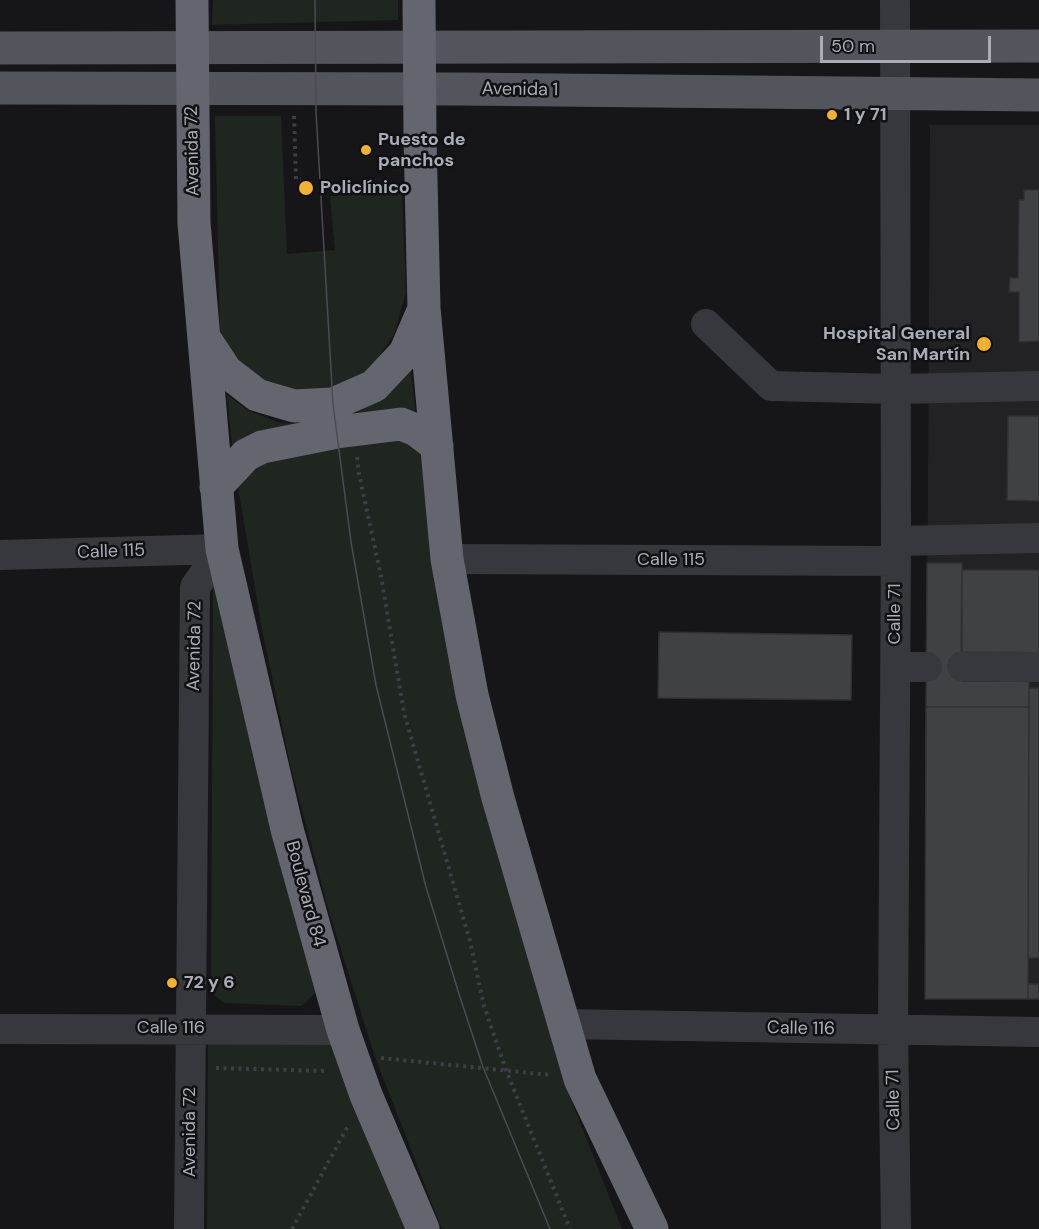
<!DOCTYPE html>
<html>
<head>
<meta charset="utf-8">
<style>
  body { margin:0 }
  #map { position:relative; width:1039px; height:1229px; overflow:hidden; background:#161618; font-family:"DM Sans",sans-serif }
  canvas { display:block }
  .scale { position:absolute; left:820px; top:36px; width:171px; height:27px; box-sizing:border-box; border:3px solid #a8adb8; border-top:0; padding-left:8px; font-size:18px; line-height:21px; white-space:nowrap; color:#a8adb8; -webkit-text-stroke:4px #111113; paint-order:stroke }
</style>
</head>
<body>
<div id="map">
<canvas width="1039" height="1229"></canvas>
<div class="scale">50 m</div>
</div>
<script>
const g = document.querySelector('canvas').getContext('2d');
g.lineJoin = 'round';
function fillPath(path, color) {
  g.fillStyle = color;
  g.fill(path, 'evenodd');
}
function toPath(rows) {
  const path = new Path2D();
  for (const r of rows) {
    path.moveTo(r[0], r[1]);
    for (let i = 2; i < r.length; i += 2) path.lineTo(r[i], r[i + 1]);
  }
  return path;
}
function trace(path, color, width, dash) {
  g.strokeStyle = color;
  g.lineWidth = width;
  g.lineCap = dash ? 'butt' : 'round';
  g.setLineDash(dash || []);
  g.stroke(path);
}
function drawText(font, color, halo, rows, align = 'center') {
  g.font = font + ' "DM Sans",sans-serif';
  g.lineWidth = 5;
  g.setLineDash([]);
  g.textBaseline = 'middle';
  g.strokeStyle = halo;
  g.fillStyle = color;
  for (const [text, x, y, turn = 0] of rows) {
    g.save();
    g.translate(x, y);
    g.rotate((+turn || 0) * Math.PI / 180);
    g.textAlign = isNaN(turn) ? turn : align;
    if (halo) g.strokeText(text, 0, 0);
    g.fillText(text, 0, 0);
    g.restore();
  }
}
const built = toPath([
  [930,125,1039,125,1039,999,925,999]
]);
const green = toPath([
  [213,0,398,0,398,20,212,25],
  [215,116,281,116,287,254,335,250,330,196,402,193,406,292,395,332,373,366,346,389,323,394,265,388,238,364,220,330],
  [410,360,416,418,233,454,227,395,249,411,281,423,307,424,349,417,366,407],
  [396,434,409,440,420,454,440,598,562,1077,622,1229,442,1229,375,1057,329,912,290,764,261,624,238,487,258,458],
  [213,575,321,987,302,1006,225,1003,211,993],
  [219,1035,321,1037,336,1048,411,1229,207,1229,208,1045]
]);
const building = toPath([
  [1024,190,1039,190,1039,341,1019,342,1019,292,1009,292,1010,278,1018,278,1019,200,1024,200,1024,190],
  [1008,416,1039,416,1039,501,1007,500,1008,416],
  [927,563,962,563,962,681,1029,681,1029,707,926,707,927,563],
  [962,570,1039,570,1039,658,961,659,962,570],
  [659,632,852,635,851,700,658,698,659,632],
  [1029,688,1039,688,1039,958,1028,958,1029,688],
  [926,707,1029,707,1028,999,925,999,926,707],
  [1028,984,1039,984,1039,999,1028,999,1028,984]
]);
const path = toPath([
  [294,116,296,179,301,179],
  [357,457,359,474,381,576,404,713,470,941,484,1006,506,1070,570,1229],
  [381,1058,550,1075],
  [216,1068,328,1071],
  [292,1229,349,1124]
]);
const minor = toPath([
  [895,0,896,541,893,1030,896,1229],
  [706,324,771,386,896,389,1039,386],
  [896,541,1039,538],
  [0,555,222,549],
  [447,559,895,561],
  [962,666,1039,667],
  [895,667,927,667],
  [563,1024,1039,1032],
  [0,1029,343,1030],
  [189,1229,195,587,222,549]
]);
const major = toPath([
  [0,48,1039,46],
  [0,88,460,89,1039,95]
]);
const highway = toPath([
  [192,0,194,223,222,549,287,829,343,1030,366,1095,423,1229],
  [419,0,420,137,424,308,447,559,472,695,498,798,580,1079,652,1229],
  [205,339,226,371,257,395,294,406,333,404,374,386,405,353,423,311],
  [216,487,246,455,262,447,337,432,401,424,416,430,437,446]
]);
const tram = toPath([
  [315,0,316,112,333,404,351,542,376,685,426,887,459,994,483,1067,550,1229]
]);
const markers = [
  [832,115,6,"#f2b134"],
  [366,150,6,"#f2b134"],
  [306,188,8,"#f2b134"],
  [984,344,8,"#f2b134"],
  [172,983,6,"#f2b134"]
];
const streetNames = [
  ["Avenida 1",520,90,1],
  ["Avenida 72",193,151,-91],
  ["Calle 115",111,552,-2],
  ["Calle 115",671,560],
  ["Calle 71",895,614,-90],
  ["Avenida 72",195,646,-89],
  ["Boulevard 84",305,894,75],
  ["Calle 116",171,1028],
  ["Calle 116",801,1029,1],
  ["Calle 71",894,1100,-91],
  ["Avenida 72",190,1132,-90]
];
const poiNames = [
  ["1 y 71",844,115],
  ["Puesto de",378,140],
  ["panchos",378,161],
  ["Policlínico",320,188],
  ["Hospital General",970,334,"right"],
  ["San Martín",970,355,"right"],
  ["72 y 6",184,983]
];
fillPath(built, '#222225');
fillPath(green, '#1e261f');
fillPath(building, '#404145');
trace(building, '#303034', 1.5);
trace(path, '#3d3f44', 4, [3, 4.5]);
trace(minor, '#37383d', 30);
trace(major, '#53555c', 33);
trace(highway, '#63666e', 33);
trace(tram, '#4a4c52', 1.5);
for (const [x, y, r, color] of markers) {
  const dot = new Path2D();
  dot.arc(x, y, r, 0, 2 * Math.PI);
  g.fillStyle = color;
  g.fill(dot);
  trace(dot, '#111113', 2);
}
drawText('18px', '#a8adb8', '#111113', streetNames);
drawText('bold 18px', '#a8adb8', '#111113', poiNames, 'left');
</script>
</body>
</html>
